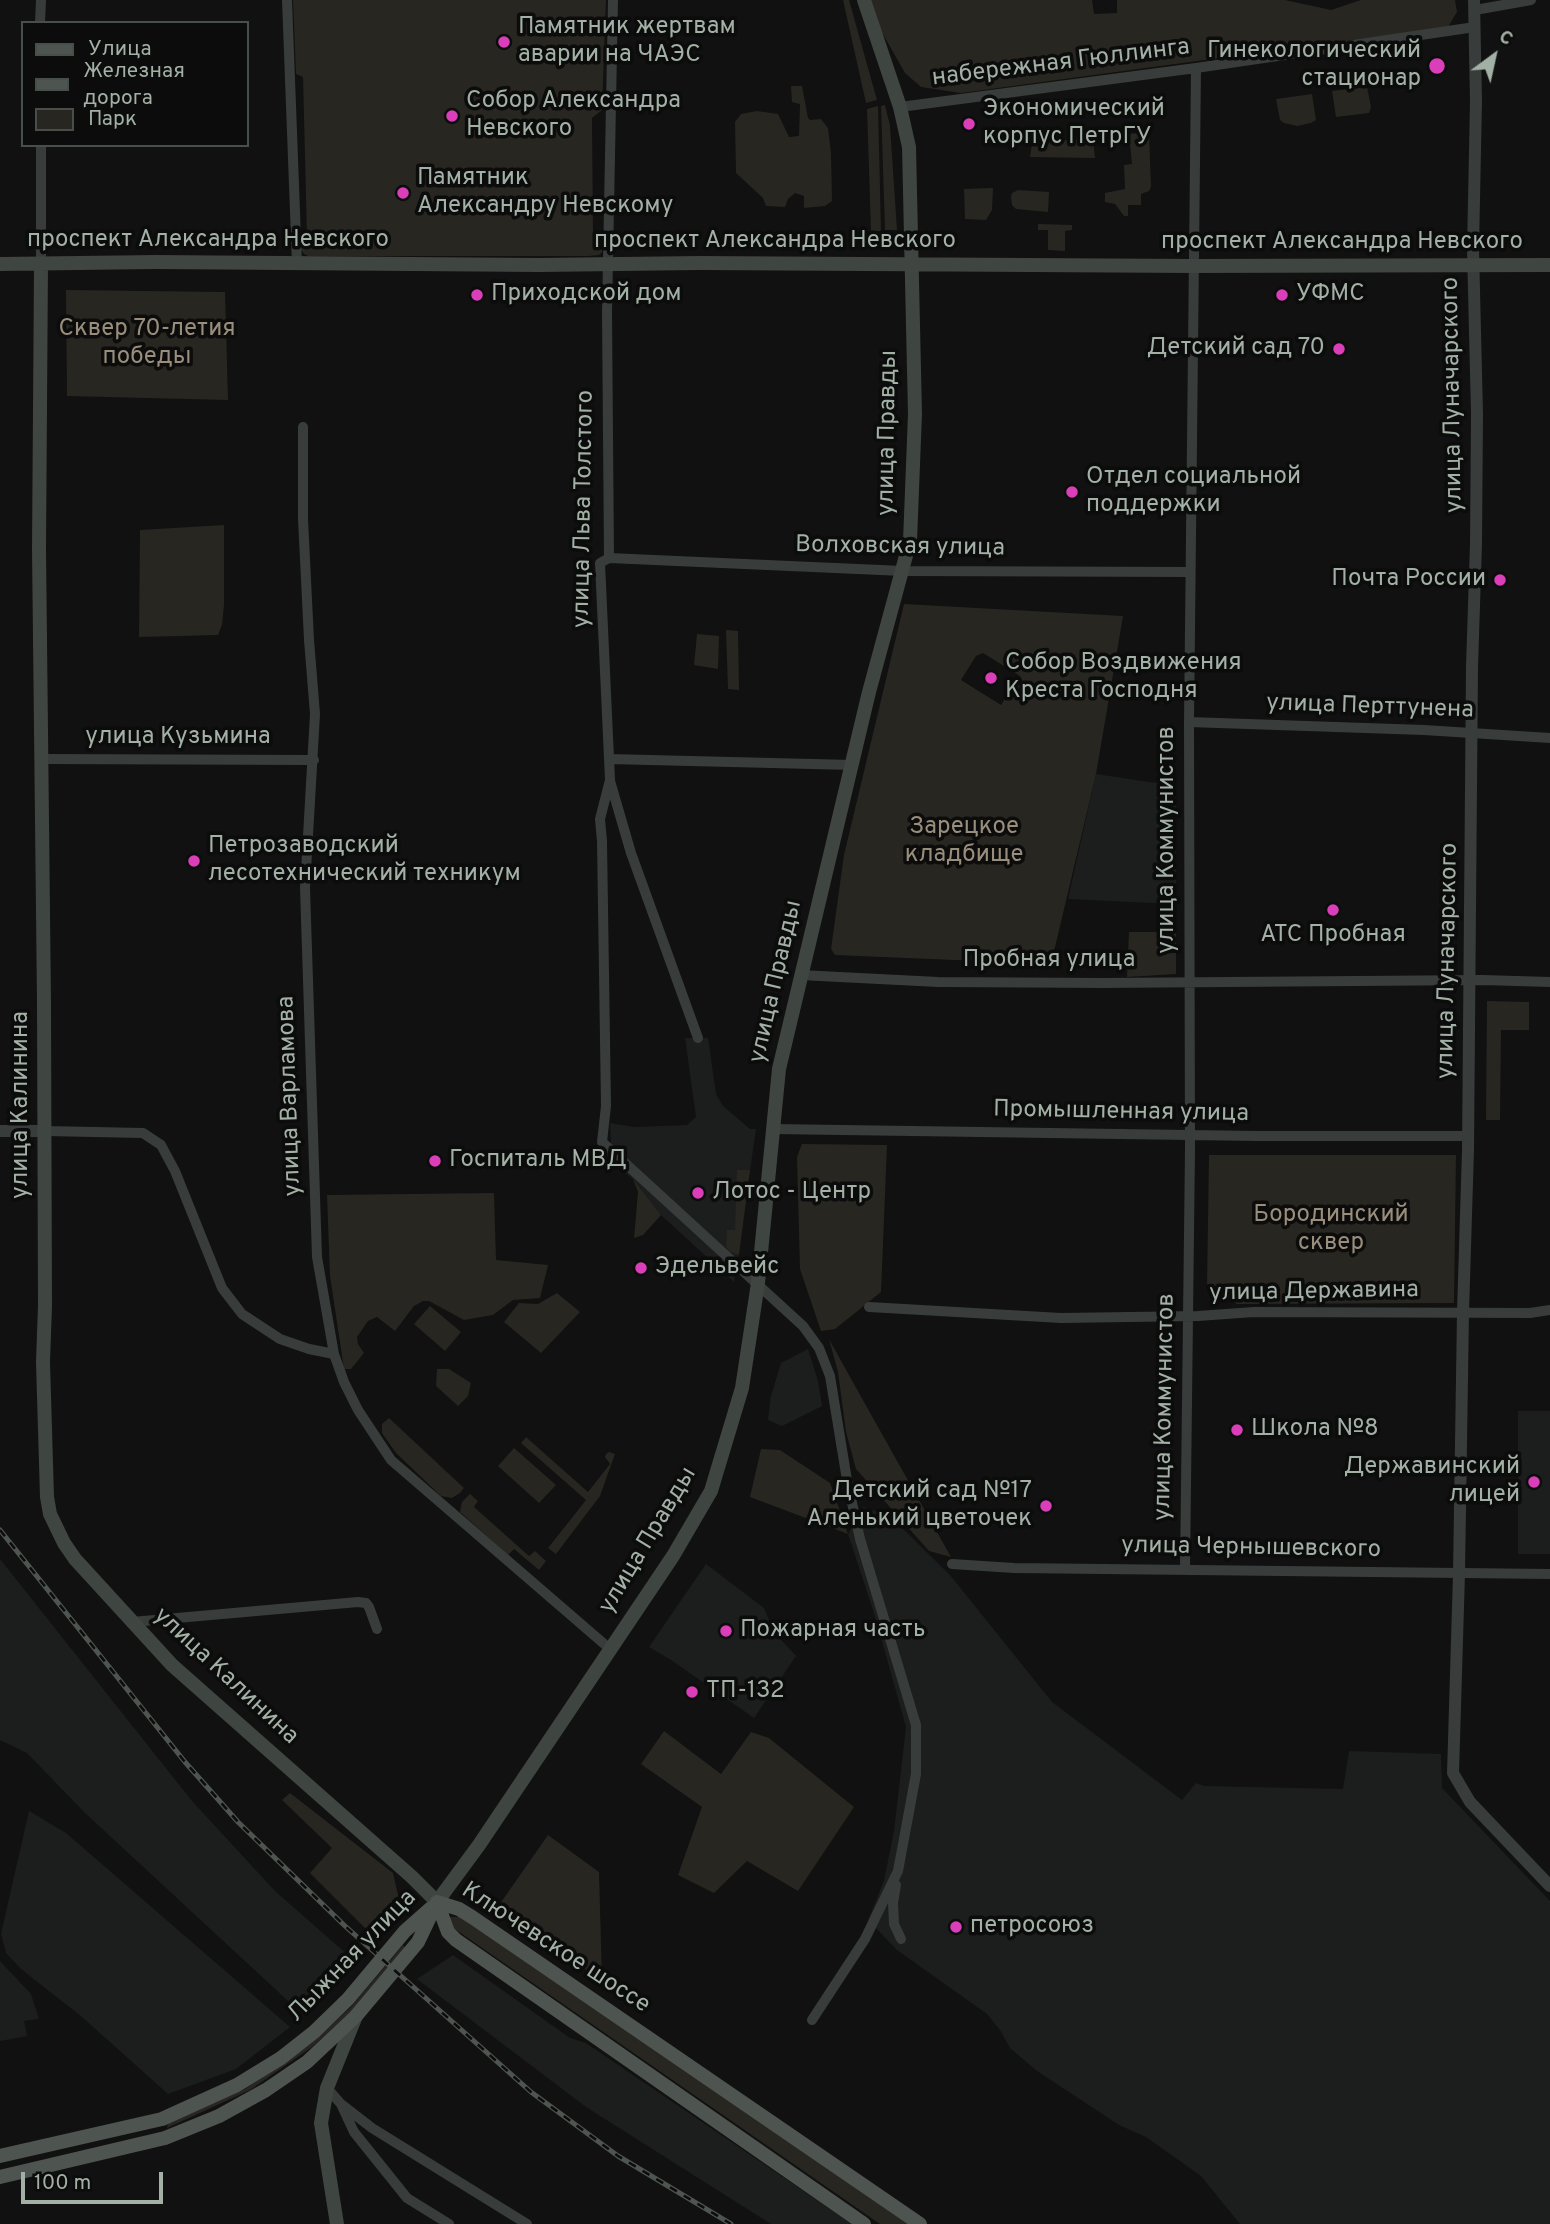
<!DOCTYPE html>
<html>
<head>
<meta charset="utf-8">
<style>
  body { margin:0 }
  #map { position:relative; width:1550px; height:2224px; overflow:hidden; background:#101110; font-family:Overpass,sans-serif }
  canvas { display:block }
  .legend { position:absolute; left:21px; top:21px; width:228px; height:126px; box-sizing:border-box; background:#0b0c0b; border:2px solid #484e49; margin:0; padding:9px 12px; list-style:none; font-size:21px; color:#a3b0a6 }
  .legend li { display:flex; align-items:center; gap:14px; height:35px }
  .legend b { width:35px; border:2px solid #484e49 }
  .north { position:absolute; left:1459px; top:21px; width:70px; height:70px; -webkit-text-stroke:5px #0b0c0b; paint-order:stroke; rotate:33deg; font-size:19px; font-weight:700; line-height:28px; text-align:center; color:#a3b0a6 }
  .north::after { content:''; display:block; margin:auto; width:24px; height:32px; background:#a3b0a6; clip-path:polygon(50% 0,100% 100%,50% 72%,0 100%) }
  .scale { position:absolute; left:21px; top:2172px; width:142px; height:32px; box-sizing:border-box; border:4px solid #a3b0a6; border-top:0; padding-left:9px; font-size:21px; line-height:24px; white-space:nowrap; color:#a3b0a6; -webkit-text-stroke:5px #0b0c0b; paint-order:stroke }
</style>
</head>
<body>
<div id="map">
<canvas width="1550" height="2224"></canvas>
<ul class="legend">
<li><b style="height:9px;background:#4e5450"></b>Улица</li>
<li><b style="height:9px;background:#4e5450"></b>Железная дорога</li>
<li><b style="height:19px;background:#282621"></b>Парк</li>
</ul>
<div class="north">С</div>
<div class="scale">100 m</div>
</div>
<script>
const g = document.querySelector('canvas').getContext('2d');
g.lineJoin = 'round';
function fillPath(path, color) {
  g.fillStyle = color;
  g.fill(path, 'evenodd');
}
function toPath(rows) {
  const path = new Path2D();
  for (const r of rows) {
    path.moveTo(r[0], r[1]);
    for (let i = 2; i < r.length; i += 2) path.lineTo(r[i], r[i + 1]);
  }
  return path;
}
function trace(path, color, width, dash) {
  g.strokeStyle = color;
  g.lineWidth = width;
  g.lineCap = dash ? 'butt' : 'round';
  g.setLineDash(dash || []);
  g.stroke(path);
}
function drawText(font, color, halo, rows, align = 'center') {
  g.font = font + ' Overpass,sans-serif';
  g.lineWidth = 7;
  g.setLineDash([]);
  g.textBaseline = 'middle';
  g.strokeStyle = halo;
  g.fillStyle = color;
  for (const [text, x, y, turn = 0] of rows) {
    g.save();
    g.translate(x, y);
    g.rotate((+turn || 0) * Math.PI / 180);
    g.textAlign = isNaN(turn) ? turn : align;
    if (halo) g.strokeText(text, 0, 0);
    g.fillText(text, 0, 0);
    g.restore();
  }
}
const built = toPath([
  [1096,774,1176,786,1176,904,1068,899],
  [685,1038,708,1038,716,1094,723,1106,750,1129,756,1129,734,1282,661,1215,633,1179,605,1156,611,1143,610,1123,634,1127,687,1125,696,1117],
  [808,1349,818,1381,822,1406,782,1426,768,1420,771,1396,781,1363],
  [1518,1411,1550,1411,1550,1554,1518,1554],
  [863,1507,890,1516,950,1575,1052,1702,1182,1800,1196,1783,1204,1786,1343,1789,1349,1751,1441,1754,1442,1788,1550,1901,1550,2224,1240,2224,1201,2176,1146,2137,1119,2125,1037,2071,1010,2048,1000,2030,987,2014,897,1950,868,1920,884,1881,894,1831,906,1727,874,1613,848,1534],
  [0,1559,192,1801,275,1891,357,1963,300,2012,85,1813,27,1753,0,1740],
  [706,1564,764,1608,774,1632,796,1656,754,1718,671,1660,649,1647],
  [29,1811,66,1833,290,2027,236,2069,168,2094,82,2017,21,1969,6,1953,1,1934],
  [453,1955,570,2038,586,2043,852,2224,771,2224,586,2107,417,1979],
  [0,1961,31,1994,39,2019,24,2021,27,2036,0,2041]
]);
const green = toPath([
  [293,0,606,0,602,110,592,118,593,236,602,236,602,252,599,255,589,256,308,256,304,254,301,250,300,238,307,237,303,77,296,74],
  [843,0,849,0,877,100,866,103],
  [871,0,1092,0,1094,14,1117,13,1117,0,1285,0,1331,10,1361,0,1455,0,1457,12,1448,27,961,93,921,87,905,73,880,29],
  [791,86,802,86,808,118,810,120,821,119,828,128,831,153,832,201,825,206,804,208,804,196,795,193,788,199,785,207,766,206,763,198,736,173,735,122,741,114,757,111,778,114,789,137,799,136,800,104,792,102],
  [1367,87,1371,107,1369,113,1336,117,1332,91],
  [1312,94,1316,120,1311,123,1297,126,1284,123,1280,120,1276,99],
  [885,105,890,126,897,230,885,230,881,106],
  [878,106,881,231,871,231,867,109],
  [1149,132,1151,187,1149,191,1141,194,1141,205,1128,205,1128,216,1124,216,1115,204,1105,202,1105,193,1125,189,1124,165,1132,164,1129,134],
  [1093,137,1095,158,1030,157,1032,144],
  [993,188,992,210,986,220,965,219,964,189],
  [1018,190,1049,192,1048,212,1016,209,1012,205,1011,197,1012,193],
  [1038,224,1072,225,1072,230,1065,231,1065,251,1048,250,1048,230,1038,230],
  [66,290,225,292,228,400,67,396],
  [224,525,224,605,222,625,218,635,139,637,140,530],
  [904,604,1123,616,1096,774,1051,964,835,955,831,949,844,855],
  [983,653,1020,676,1001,705,961,680,976,656],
  [726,630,738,631,739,690,728,689],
  [697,634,719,636,718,669,694,665],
  [1129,932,1176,932,1176,974,1127,977],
  [1487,1001,1529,1002,1529,1030,1501,1030,1500,1120,1486,1120],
  [802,1144,887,1145,881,1292,835,1329,821,1331,800,1269,797,1157],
  [1209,1155,1456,1155,1454,1303,1237,1304,1207,1286],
  [737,1170,750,1170,739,1255,731,1252,726,1247,727,1230,735,1230],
  [633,1179,661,1215,643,1235,634,1238,638,1192],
  [494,1193,496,1260,548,1265,540,1298,513,1300,493,1315,464,1320,429,1301,423,1301,414,1306,395,1331,377,1317,368,1321,357,1337,358,1344,364,1353,351,1369,344,1369,330,1276,327,1195],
  [557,1293,580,1312,541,1353,504,1322,519,1303,538,1304],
  [430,1306,461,1332,445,1351,414,1324],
  [829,1339,864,1402,951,1557,929,1551,856,1469,846,1432,838,1372],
  [437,1369,449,1369,471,1383,468,1396,458,1406,436,1386],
  [389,1418,464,1488,460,1493,452,1498,441,1496,396,1453,382,1433,382,1424],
  [526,1437,588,1492,610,1464,605,1457,606,1454,609,1452,615,1454,600,1496,556,1554,548,1548,586,1500,521,1443],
  [514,1448,556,1485,539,1503,498,1466],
  [761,1449,780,1450,830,1483,848,1534,750,1497],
  [470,1494,478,1501,474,1507,529,1556,535,1551,546,1561,539,1570,514,1549,508,1555,460,1512,462,1502],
  [664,1731,721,1774,751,1732,769,1738,854,1807,798,1891,747,1861,714,1893,678,1875,702,1807,641,1764],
  [290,1793,393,1873,399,1899,392,1917,375,1938,310,1873,332,1848,282,1800],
  [548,1835,599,1872,602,1981,497,1908],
  [449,1917,461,1917,910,2224,880,2224,452,1927],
  [403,1945,405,1948,353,2010,312,2047,250,2090,167,2128,168,2123,245,2089,311,2043,351,2007]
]);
const minor = toPath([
  [287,0,297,264],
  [613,0,607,312,609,558,600,563,610,780,600,819,602,841,606,1106,602,1142,803,1326,819,1348,830,1376,847,1480,860,1539,916,1725,916,1774,898,1871,865,1939,812,2020],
  [1475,10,1531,0],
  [40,23,41,0],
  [900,107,1196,68,1475,27],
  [41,145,41,264],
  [303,427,303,519,309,640,315,714,305,888,317,1257,334,1354,344,1382,358,1410,391,1460,610,1649],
  [609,558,903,571,1190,572],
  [1189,722,1424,730,1550,738],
  [41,759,314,760],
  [609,759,853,765],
  [610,781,631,853,698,1038],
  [800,975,938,982,1102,983,1483,980,1550,982],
  [773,1129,1258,1136,1468,1136],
  [45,1131,143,1133,161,1145,175,1171,222,1288,242,1314,280,1339,309,1349,334,1354],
  [869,1307,1061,1318,1198,1316,1254,1312,1530,1313,1550,1310],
  [952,1564,1014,1568,1550,1574],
  [1185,1570,1190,1149,1189,722,1196,68],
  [132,1622,358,1602,366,1603,369,1607,377,1629],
  [896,1885,893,1903,894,1924,901,1939],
  [327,2088,341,2104,354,2132,407,2198,449,2224],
  [341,2104,372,2128,527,2224]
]);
const tertiary = toPath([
  [1474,0,1476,101,1473,249,1477,414,1476,544,1472,667,1468,1150,1463,1312,1459,1574,1453,1773,1470,1802,1550,1886],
  [0,1131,45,1131]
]);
const secondary = toPath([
  [0,264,156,262,539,265,700,263,1193,266,1550,265],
  [41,264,39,549,44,1002,45,1306,43,1362,47,1497,50,1514,64,1543,75,1559,172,1665,412,1877,437,1902,479,1845,673,1556,711,1491,742,1388,758,1283,779,1069,869,692,910,541,915,414,909,147,900,107,864,0],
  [337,2224,321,2123,327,2088,356,2016]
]);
const primary = toPath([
  [437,1902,459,1909,472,1917,920,2224],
  [437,1902,448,1932,456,1940,864,2224],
  [0,2156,162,2119,237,2085,281,2058,314,2032,348,1999,405,1931,431,1908],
  [0,2177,165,2138,219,2116,266,2090,307,2062,356,2016,418,1942,437,1902]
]);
const rail = toPath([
  [0,1530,185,1762,238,1822,345,1926,531,2092,618,2156,731,2224]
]);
const markers = [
  [504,42,7,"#da3fb9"],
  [1437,66,9,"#da3fb9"],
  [452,116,7,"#da3fb9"],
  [969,124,7,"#da3fb9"],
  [403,193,7,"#da3fb9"],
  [477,295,7,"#da3fb9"],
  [1282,295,7,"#da3fb9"],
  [1339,349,7,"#da3fb9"],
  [1072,492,7,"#da3fb9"],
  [1500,580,7,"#da3fb9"],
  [991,678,7,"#da3fb9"],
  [194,861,7,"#da3fb9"],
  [1333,910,7,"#da3fb9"],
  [435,1161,7,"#da3fb9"],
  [698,1193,7,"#da3fb9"],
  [641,1268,7,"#da3fb9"],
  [1237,1430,7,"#da3fb9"],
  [1534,1482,7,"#da3fb9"],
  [1046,1506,7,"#da3fb9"],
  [726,1631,7,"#da3fb9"],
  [692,1692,7,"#da3fb9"],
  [956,1927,7,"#da3fb9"]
];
const poiNames = [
  ["Памятник жертвам",518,28],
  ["аварии на ЧАЭС",518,56],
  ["Гинекологический",1421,52,"right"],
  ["стационар",1421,80,"right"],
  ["Собор Александра",466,102],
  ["Невского",466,130],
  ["Экономический",983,110],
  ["корпус ПетрГУ",983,138],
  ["Памятник",417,179],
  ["Александру Невскому",417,207],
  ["Приходской дом",491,295],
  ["УФМС",1296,295],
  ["Детский сад 70",1325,349,"right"],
  ["Отдел социальной",1086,478],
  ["поддержки",1086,506],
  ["Почта России",1486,580,"right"],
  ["Собор Воздвижения",1005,664],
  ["Креста Господня",1005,692],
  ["Петрозаводский",208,847],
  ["лесотехнический техникум",208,875],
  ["АТС Пробная",1333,936,"center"],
  ["Госпиталь МВД",449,1161],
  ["Лотос - Центр",712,1193],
  ["Эдельвейс",655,1268],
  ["Школа №8",1251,1430],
  ["Державинский",1520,1468,"right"],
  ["лицей",1520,1496,"right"],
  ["Детский сад №17",1032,1492,"right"],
  ["Аленький цветочек",1032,1520,"right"],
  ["Пожарная часть",740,1631],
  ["ТП-132",706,1692],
  ["петросоюз",970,1927]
];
const streetNames = [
  ["набережная Гюллинга",1061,64,-7],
  ["проспект Александра Невского",208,241],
  ["проспект Александра Невского",775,242],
  ["проспект Александра Невского",1342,243],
  ["улица Луначарского",1454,395,-91],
  ["улица Правды",889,433,-89],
  ["улица Льва Толстого",585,509,-89],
  ["Волховская улица",900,548,1],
  ["улица Перттунена",1370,708,2],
  ["улица Кузьмина",178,738],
  ["улица Коммунистов",1168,840,-90],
  ["Пробная улица",1049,961],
  ["улица Луначарского",1449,961,-89],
  ["улица Правды",777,982,-77],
  ["улица Варламова",291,1096,-92],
  ["улица Калинина",22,1105,-90],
  ["Промышленная улица",1121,1113,1],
  ["улица Державина",1314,1293,-1],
  ["улица Коммунистов",1166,1407,-89],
  ["улица Правды",649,1541,-59],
  ["улица Чернышевского",1251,1549,1],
  ["улица Калинина",225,1677,43],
  ["Ключевское шоссе",555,1949,33],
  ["Лыжная улица",353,1957,-46]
];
const parkNames = [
  ["Сквер 70-летия",147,330],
  ["победы",147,358],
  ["Зарецкое",964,828],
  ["кладбище",964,856],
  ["Бородинский",1331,1216],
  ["сквер",1331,1244]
];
fillPath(built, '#1c1e1d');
fillPath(green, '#282621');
trace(minor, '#383c3a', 10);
trace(tertiary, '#383c3a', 12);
trace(secondary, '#3f4541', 14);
trace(primary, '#4e5450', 14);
trace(rail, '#4e5450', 5);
trace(rail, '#0b0c0b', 2.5, [8]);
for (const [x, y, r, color] of markers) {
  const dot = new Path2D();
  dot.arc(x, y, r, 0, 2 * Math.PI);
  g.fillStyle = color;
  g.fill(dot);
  trace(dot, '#0b0c0b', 2.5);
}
drawText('24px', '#a3b0a6', '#0b0c0b', poiNames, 'left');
drawText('24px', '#a3b0a6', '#0b0c0b', streetNames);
drawText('24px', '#998d7c', '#0b0c0b', parkNames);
</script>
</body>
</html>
